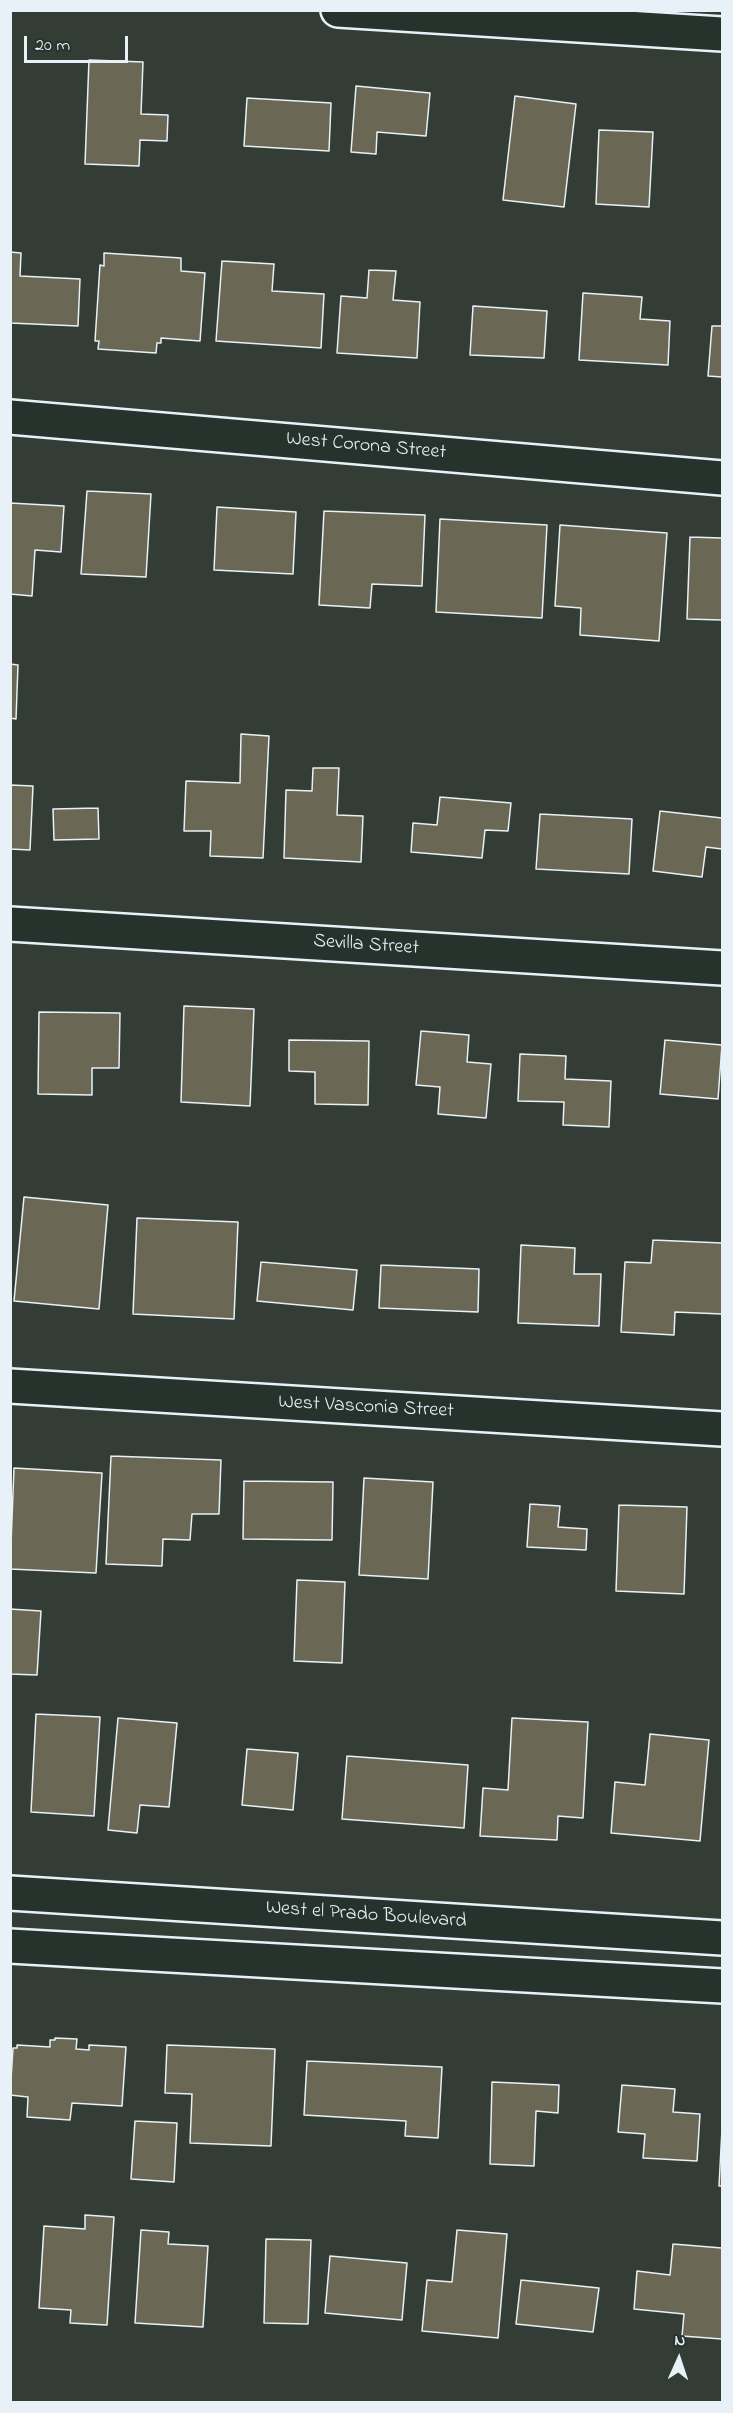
<!DOCTYPE html>
<html>
<head>
<meta charset="utf-8">
<style>
  body { margin:0 }
  #map { position:relative; width:733px; height:2413px; overflow:hidden; background:#343d35; font-family:"Indie Flower",sans-serif }
  canvas { display:block }
  .frame { position:absolute; inset:0; border:12px solid #e8f1f8; pointer-events:none }
  .north { position:absolute; left:649px; top:2329px; width:60px; height:60px; -webkit-text-stroke:4px #26332d; paint-order:stroke; rotate:3deg; font-size:16px; font-weight:700; line-height:24px; text-align:center; color:#e8f1f8 }
  .north::after { content:''; display:block; margin:auto; width:21px; height:27px; background:#e8f1f8; clip-path:polygon(50% 0,100% 100%,50% 72%,0 100%) }
  .scale { position:absolute; left:24px; top:36px; width:104px; height:27px; box-sizing:border-box; border:3px solid #e8f1f8; border-top:0; padding-left:8px; font-size:18px; line-height:21px; white-space:nowrap; color:#e8f1f8; -webkit-text-stroke:4px #26332d; paint-order:stroke }
</style>
</head>
<body>
<div id="map">
<canvas width="733" height="2413"></canvas>
<div class="frame"></div>
<div class="north">N</div>
<div class="scale">20 m</div>
</div>
<script>
const g = document.querySelector('canvas').getContext('2d');
g.lineJoin = 'round';
function fillPath(path, color) {
  g.fillStyle = color;
  g.fill(path, 'evenodd');
}
function toPath(rows) {
  const path = new Path2D();
  for (const r of rows) {
    path.moveTo(r[0], r[1]);
    for (let i = 2; i < r.length; i += 2) path.lineTo(r[i], r[i + 1]);
  }
  return path;
}
function trace(path, color, width, dash) {
  g.strokeStyle = color;
  g.lineWidth = width;
  g.lineCap = dash ? 'butt' : 'round';
  g.setLineDash(dash || []);
  g.stroke(path);
}
function drawText(font, color, halo, rows, align = 'center') {
  g.font = font + ' "Indie Flower",sans-serif';
  g.lineWidth = 4.5;
  g.setLineDash([]);
  g.textBaseline = 'middle';
  g.strokeStyle = halo;
  g.fillStyle = color;
  for (const [text, x, y, turn = 0] of rows) {
    g.save();
    g.translate(x, y);
    g.rotate((+turn || 0) * Math.PI / 180);
    g.textAlign = isNaN(turn) ? turn : align;
    if (halo) g.strokeText(text, 0, 0);
    g.fillText(text, 0, 0);
    g.restore();
  }
}
const building = toPath([
  [89,60,143,62,141,114,168,115,167,141,140,140,139,166,85,164,89,60],
  [356,86,430,93,426,136,377,132,376,154,351,152,356,86],
  [515,96,576,104,564,207,503,200,515,96],
  [247,98,331,103,329,151,244,146,247,98],
  [599,130,653,132,649,207,596,204,599,130],
  [10,252,21,253,20,276,80,279,78,326,10,323,10,252],
  [104,253,181,258,181,271,205,273,200,341,161,338,161,343,157,343,156,353,98,349,99,341,95,341,100,265,104,266,104,253],
  [222,261,274,264,272,291,324,294,321,348,216,341,222,261],
  [369,270,396,271,393,300,420,302,417,358,337,353,341,296,367,298,369,270],
  [583,293,642,297,640,319,670,321,668,365,579,360,583,293],
  [473,306,547,311,544,358,470,355,473,306],
  [712,326,722,326,722,377,708,376,712,326],
  [87,491,151,494,146,577,81,574,87,491],
  [10,503,64,506,61,552,35,550,32,596,10,594,10,503],
  [217,507,296,512,293,574,214,570,217,507],
  [324,511,425,515,422,586,372,584,370,608,319,605,324,511],
  [440,519,547,525,542,618,436,612,440,519],
  [560,525,667,533,659,641,580,635,581,608,555,606,560,525],
  [690,537,722,538,722,620,687,619,690,537],
  [10,664,18,665,16,719,10,718,10,664],
  [241,734,269,736,263,858,210,856,211,831,184,831,186,781,240,783,241,734],
  [313,768,339,768,337,815,363,816,361,862,284,858,286,790,312,791,313,768],
  [10,785,33,786,30,850,10,849,10,785],
  [440,797,511,803,508,831,485,830,482,858,411,852,413,823,437,825,440,797],
  [98,808,99,839,54,840,53,809,98,808],
  [660,811,722,818,722,849,706,847,702,877,653,871,660,811],
  [540,814,632,819,629,874,536,869,540,814],
  [184,1006,254,1009,250,1106,181,1102,184,1006],
  [39,1012,120,1013,119,1068,92,1068,92,1095,38,1094,39,1012],
  [421,1031,469,1035,467,1062,491,1064,486,1118,438,1114,440,1087,416,1085,421,1031],
  [289,1040,369,1041,368,1105,315,1104,315,1072,289,1071,289,1040],
  [665,1040,722,1045,718,1099,660,1094,665,1040],
  [520,1054,566,1056,565,1079,611,1081,609,1127,563,1125,564,1102,518,1101,520,1054],
  [24,1197,108,1205,99,1309,14,1301,24,1197],
  [137,1218,238,1222,234,1319,133,1314,137,1218],
  [653,1240,722,1243,722,1314,675,1312,674,1335,621,1332,625,1262,651,1263,653,1240],
  [521,1245,575,1248,574,1274,601,1274,599,1326,518,1323,521,1245],
  [261,1262,357,1270,353,1310,257,1301,261,1262],
  [381,1265,479,1269,478,1312,379,1308,381,1265],
  [111,1456,221,1460,219,1514,192,1514,190,1540,163,1539,162,1566,106,1564,111,1456],
  [14,1468,102,1473,96,1573,10,1569,14,1468],
  [364,1478,433,1482,428,1579,359,1575,364,1478],
  [244,1481,333,1482,332,1540,243,1539,244,1481],
  [530,1504,560,1506,558,1527,587,1529,586,1550,527,1547,530,1504],
  [619,1505,687,1507,684,1594,616,1591,619,1505],
  [297,1580,345,1582,342,1663,294,1661,297,1580],
  [10,1609,41,1611,37,1675,10,1674,10,1609],
  [36,1714,100,1717,94,1816,31,1812,36,1714],
  [118,1718,177,1723,169,1807,140,1805,137,1833,108,1830,118,1718],
  [512,1718,588,1722,583,1818,558,1816,557,1840,480,1836,483,1788,508,1790,512,1718],
  [650,1734,709,1740,700,1841,611,1833,615,1782,645,1785,650,1734],
  [247,1749,298,1753,293,1810,242,1805,247,1749],
  [347,1756,468,1765,464,1828,342,1819,347,1756],
  [55,2038,77,2039,76,2049,89,2050,89,2045,126,2047,122,2106,72,2103,70,2120,27,2117,28,2097,10,2095,13,2048,17,2048,17,2045,50,2047,50,2040,55,2040,55,2038],
  [167,2045,275,2049,271,2146,190,2143,192,2094,165,2093,167,2045],
  [307,2061,442,2067,438,2138,405,2136,406,2121,304,2115,307,2061],
  [492,2082,559,2085,558,2113,536,2111,534,2166,490,2164,492,2082],
  [622,2085,675,2089,673,2112,700,2114,697,2161,643,2158,645,2134,618,2132,622,2085],
  [135,2121,177,2123,174,2182,131,2179,135,2121],
  [722,2129,722,2186,719,2186,722,2129],
  [85,2215,114,2217,107,2325,70,2323,71,2310,39,2308,44,2226,85,2229,85,2215],
  [141,2230,169,2232,168,2244,208,2246,203,2327,135,2323,141,2230],
  [457,2230,507,2234,498,2338,422,2331,427,2280,452,2282,457,2230],
  [266,2239,311,2240,308,2324,264,2323,266,2239],
  [673,2244,722,2248,722,2339,682,2336,684,2314,634,2309,637,2271,670,2275,673,2244],
  [330,2256,407,2263,402,2320,325,2313,330,2256],
  [521,2280,599,2288,593,2332,516,2324,521,2280]
]);
const minor = toPath([
  [338,10,722,34],
  [10,417,722,478],
  [10,924,722,968],
  [10,1386,722,1429],
  [10,1893,722,1938],
  [10,1946,722,1986]
]);
const streetNames = [
  ["West Corona Street",366,447,5],
  ["Sevilla Street",366,946,4],
  ["West Vasconia Street",366,1408,3],
  ["West el Prado Boulevard",366,1916,4]
];
fillPath(building, '#6a6754');
trace(building, '#e8f1f8', 1.5);
trace(minor, '#e8f1f8', 38);
trace(minor, '#26332d', 33);
drawText('20px', '#e8f1f8', '#26332d', streetNames);
</script>
</body>
</html>
